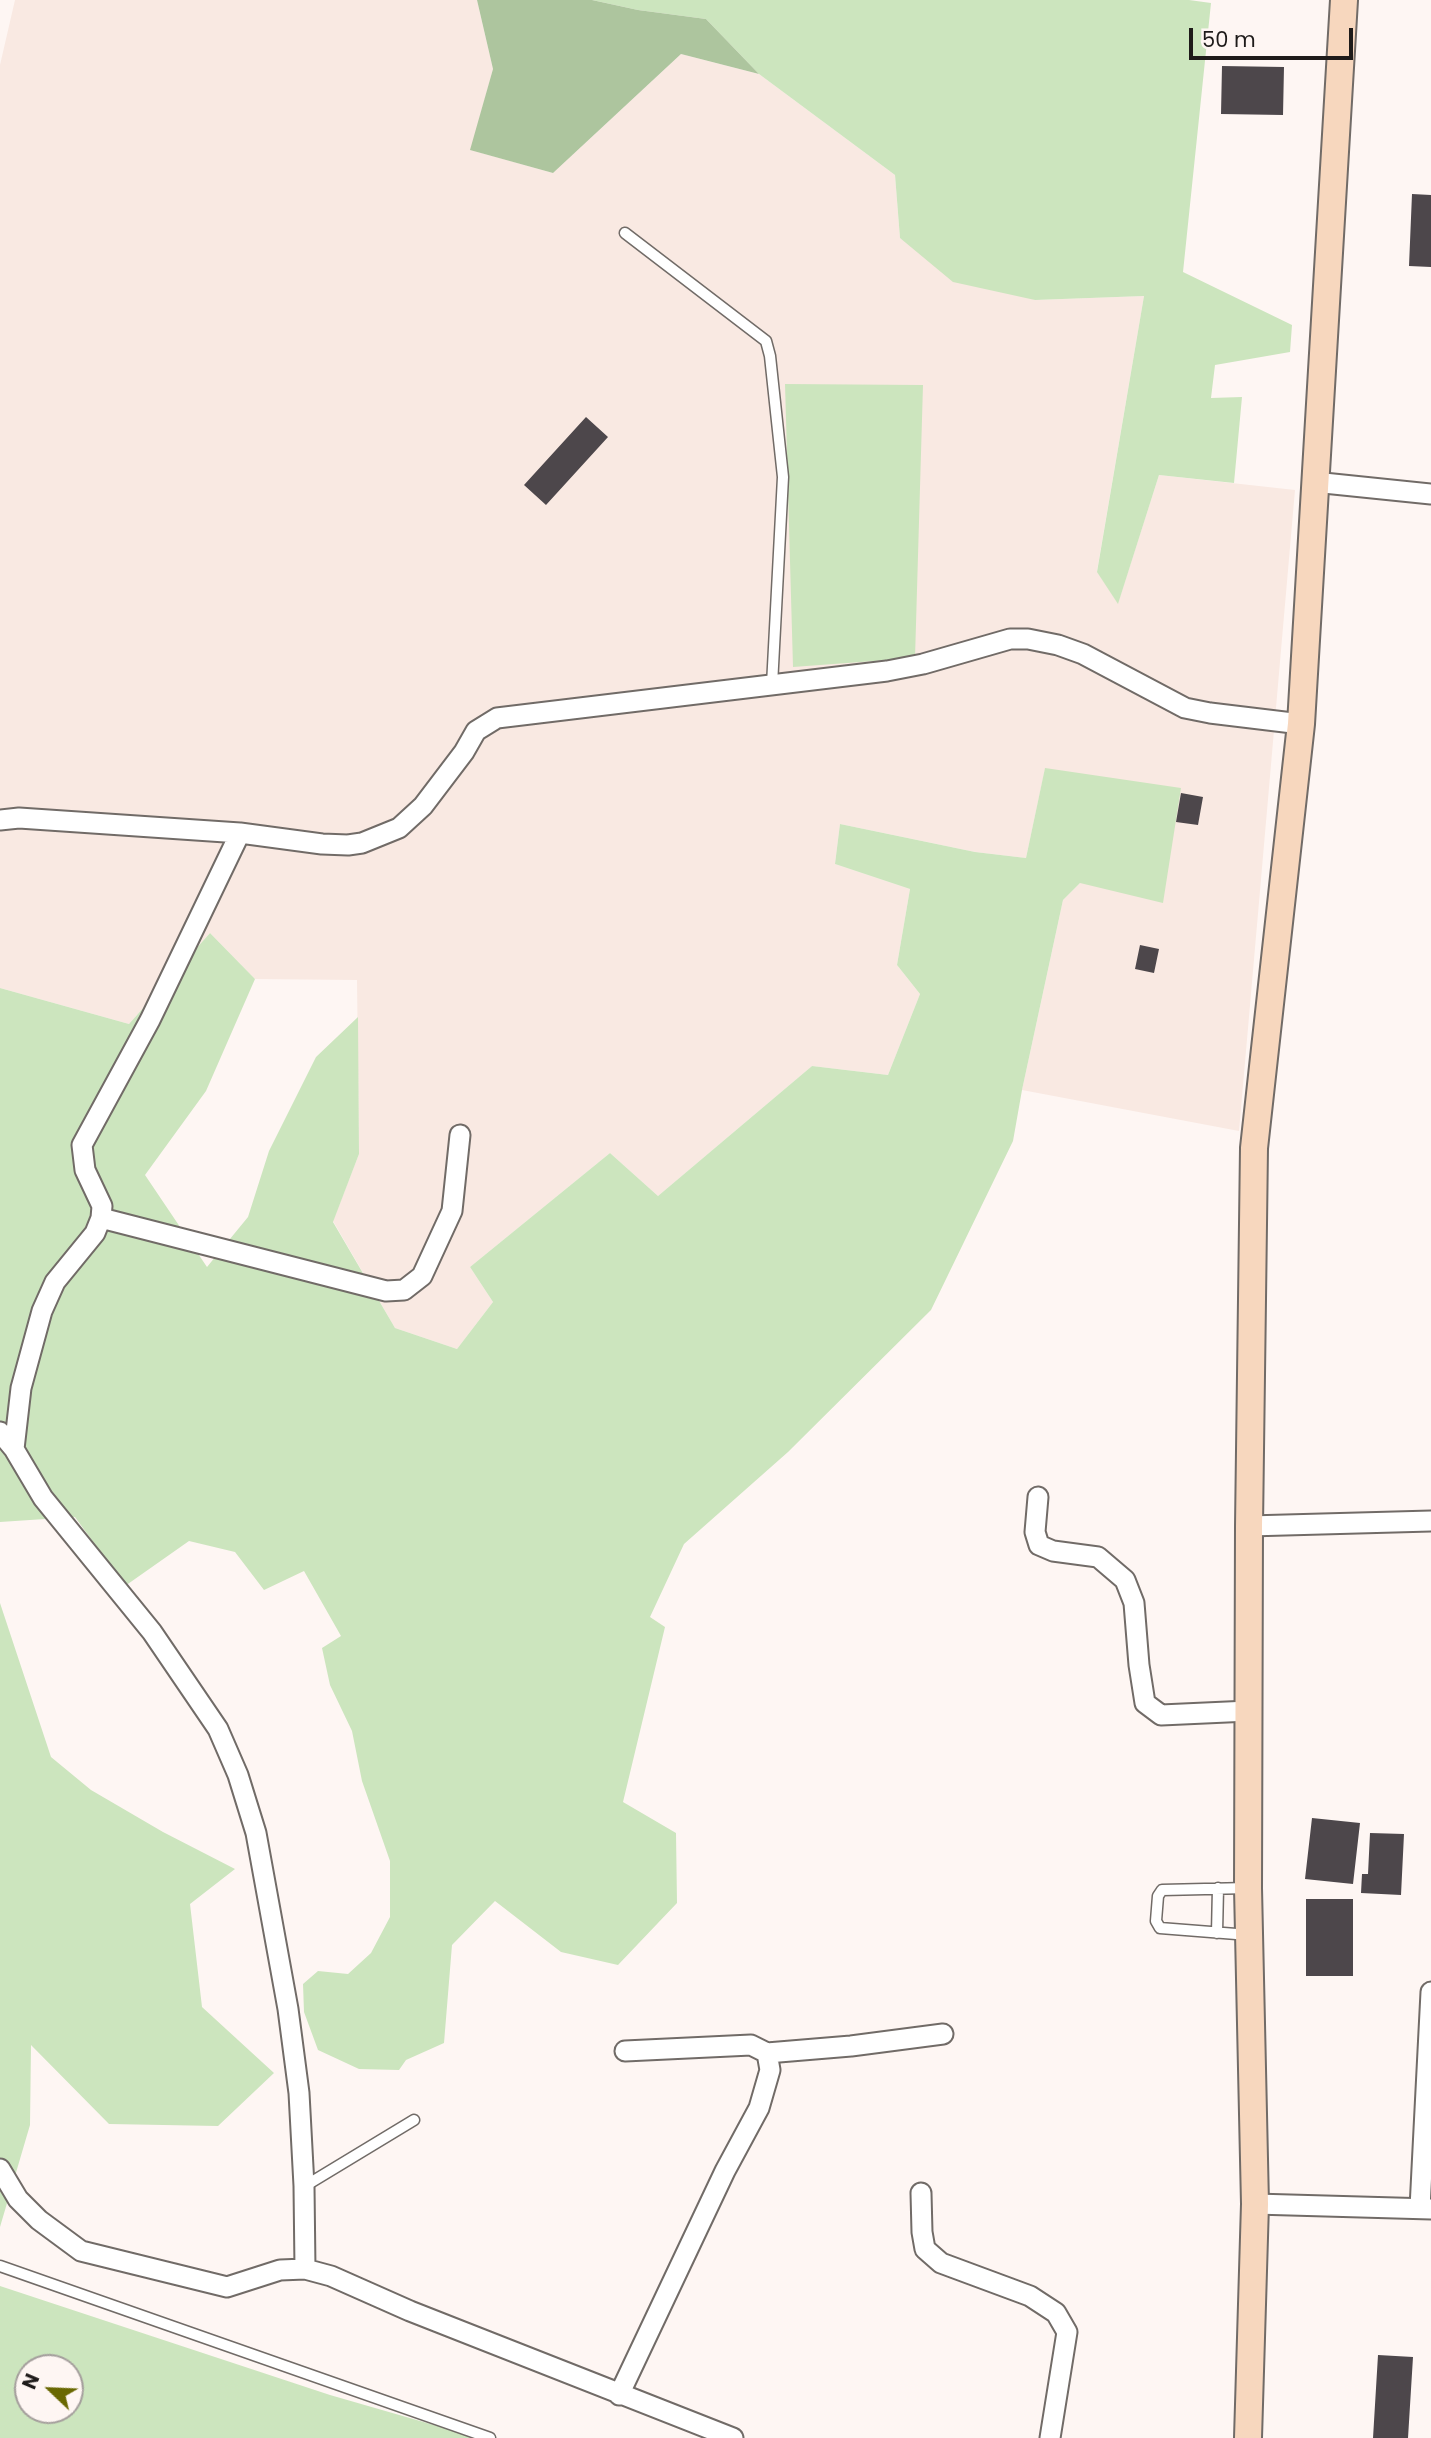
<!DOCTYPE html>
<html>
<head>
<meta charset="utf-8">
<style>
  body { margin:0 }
  #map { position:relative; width:1431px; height:2438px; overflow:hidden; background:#fef6f3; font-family:Poppins,sans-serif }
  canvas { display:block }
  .north { position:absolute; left:14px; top:2354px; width:70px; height:70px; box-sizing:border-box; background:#fef6f3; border:2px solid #a49e9c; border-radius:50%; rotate:293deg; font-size:19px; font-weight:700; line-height:28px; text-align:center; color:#1e1b1a }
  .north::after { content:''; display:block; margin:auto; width:24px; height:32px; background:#696801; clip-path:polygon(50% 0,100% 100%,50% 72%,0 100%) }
  .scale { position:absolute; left:1189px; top:28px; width:164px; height:32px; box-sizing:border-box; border:4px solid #1e1b1a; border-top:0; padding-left:9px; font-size:21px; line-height:24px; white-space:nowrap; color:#1e1b1a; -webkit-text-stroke:5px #fef6f3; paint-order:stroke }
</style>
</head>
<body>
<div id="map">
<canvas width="1431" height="2438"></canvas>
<div class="north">N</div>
<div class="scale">50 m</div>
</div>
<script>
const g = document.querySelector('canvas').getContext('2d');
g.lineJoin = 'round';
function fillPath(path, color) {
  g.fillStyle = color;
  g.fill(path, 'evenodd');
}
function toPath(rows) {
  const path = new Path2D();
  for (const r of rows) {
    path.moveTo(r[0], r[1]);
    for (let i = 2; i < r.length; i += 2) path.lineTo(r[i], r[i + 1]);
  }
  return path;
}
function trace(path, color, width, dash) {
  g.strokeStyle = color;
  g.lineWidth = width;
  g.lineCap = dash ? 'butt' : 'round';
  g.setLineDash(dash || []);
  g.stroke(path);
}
const built = toPath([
  [15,0,477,0,493,69,471,150,553,173,681,54,759,74,895,175,900,238,1035,300,1144,296,1097,571,1118,603,1159,475,1295,490,1239,1131,1022,1090,1063,900,1080,883,1045,769,1026,858,975,852,840,824,835,864,910,889,897,965,920,994,888,1075,812,1066,658,1196,610,1153,470,1267,493,1302,457,1349,395,1328,333,1221,359,1154,357,980,255,979,210,933,129,1024,0,988,0,65]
]);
const green = toPath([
  [592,0,1189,0,1211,3,1183,272,1292,325,1290,352,1215,365,1211,398,1242,397,1234,483,1159,475,1118,604,1097,572,1144,296,1035,300,953,282,900,238,895,175,759,74,706,19,638,10],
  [785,384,923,385,915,658,793,667],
  [1045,768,1181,788,1163,903,1080,883,1063,900,1022,1090,1013,1141,931,1310,788,1452,684,1544,650,1617,665,1627,623,1802,676,1833,677,1903,618,1965,561,1952,495,1901,452,1945,444,2043,406,2060,399,2070,359,2069,318,2050,304,2012,303,1984,318,1971,348,1974,371,1953,390,1917,390,1861,362,1781,352,1731,330,1685,322,1648,341,1636,304,1571,264,1590,235,1552,189,1541,125,1586,75,1517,0,1522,0,988,129,1024,210,933,255,979,206,1091,145,1175,207,1267,248,1217,269,1151,316,1057,358,1017,359,1154,333,1222,395,1328,457,1349,493,1302,470,1267,610,1153,658,1196,812,1066,888,1075,920,994,897,965,910,889,835,864,840,824,975,852,1026,858],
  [0,1603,51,1757,91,1790,163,1832,235,1869,190,1904,202,2007,274,2073,218,2126,109,2124,31,2045,30,2125,0,2227],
  [0,2286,330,2395,479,2438,0,2438],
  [28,2368,70,2368,70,2410,28,2410]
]);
const forest = toPath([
  [477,0,592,0,638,10,706,19,759,74,681,54,553,173,470,150,493,69]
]);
const building = toPath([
  [1222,66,1284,67,1283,115,1221,114],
  [1412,194,1431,195,1431,267,1409,266],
  [586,417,608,437,546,505,524,485],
  [1181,793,1203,797,1198,825,1176,822],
  [1140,945,1159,949,1154,973,1135,969],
  [1312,1818,1360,1823,1353,1884,1305,1879],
  [1370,1833,1404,1834,1401,1895,1361,1893,1362,1874,1368,1874],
  [1306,1899,1353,1899,1353,1976,1306,1976],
  [1378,2355,1413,2357,1408,2438,1373,2438]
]);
const lane = toPath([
  [625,233,766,341,770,356,783,477,772,685],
  [1248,1888,1162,1890,1158,1896,1156,1921,1160,1928,1249,1935],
  [1217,1933,1218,1888],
  [305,2186,414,2120],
  [0,2266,490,2438]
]);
const street = toPath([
  [1314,482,1431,494],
  [0,820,19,818,240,833,322,844,348,845,362,843,399,828,423,806,464,752,476,731,497,718,887,671,923,664,1010,639,1028,639,1058,645,1083,654,1185,708,1210,713,1301,724],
  [101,1218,386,1291,404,1290,422,1276,452,1211,460,1135],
  [0,1432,14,1449,43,1498,152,1632,218,1729,238,1775,256,1833,288,2009,299,2093,304,2186,305,2269],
  [14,1449,21,1388,42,1311,55,1282,95,1233,101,1218,102,1206,85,1170,82,1145,150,1020,240,833],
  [1038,1497,1035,1532,1039,1545,1053,1551,1098,1557,1125,1580,1134,1603,1139,1665,1145,1703,1161,1715,1249,1711],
  [1249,1526,1431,1521],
  [625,2051,751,2045,767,2053,851,2046,943,2034],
  [0,2169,18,2199,39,2220,81,2251,227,2287,280,2270,305,2269,331,2276,410,2311,733,2438],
  [921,2193,922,2232,925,2249,941,2263,1030,2296,1056,2313,1067,2332,1050,2438],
  [1255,2204,1431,2209],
  [1420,2208,1431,1992],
  [619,2395,725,2171,759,2108,770,2070,767,2053]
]);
const secondary = toPath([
  [1248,2438,1255,2204,1248,1888,1249,1526,1254,1148,1301,724,1344,0]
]);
fillPath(built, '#f9e9e2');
fillPath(green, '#cce5be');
fillPath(forest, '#adc59e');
fillPath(building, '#4d474b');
trace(lane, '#716b67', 13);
trace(street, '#716b67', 23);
trace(secondary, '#716b67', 30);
trace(lane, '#fff', 10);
trace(street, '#fff', 19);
trace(secondary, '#f7d7be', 26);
</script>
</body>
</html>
